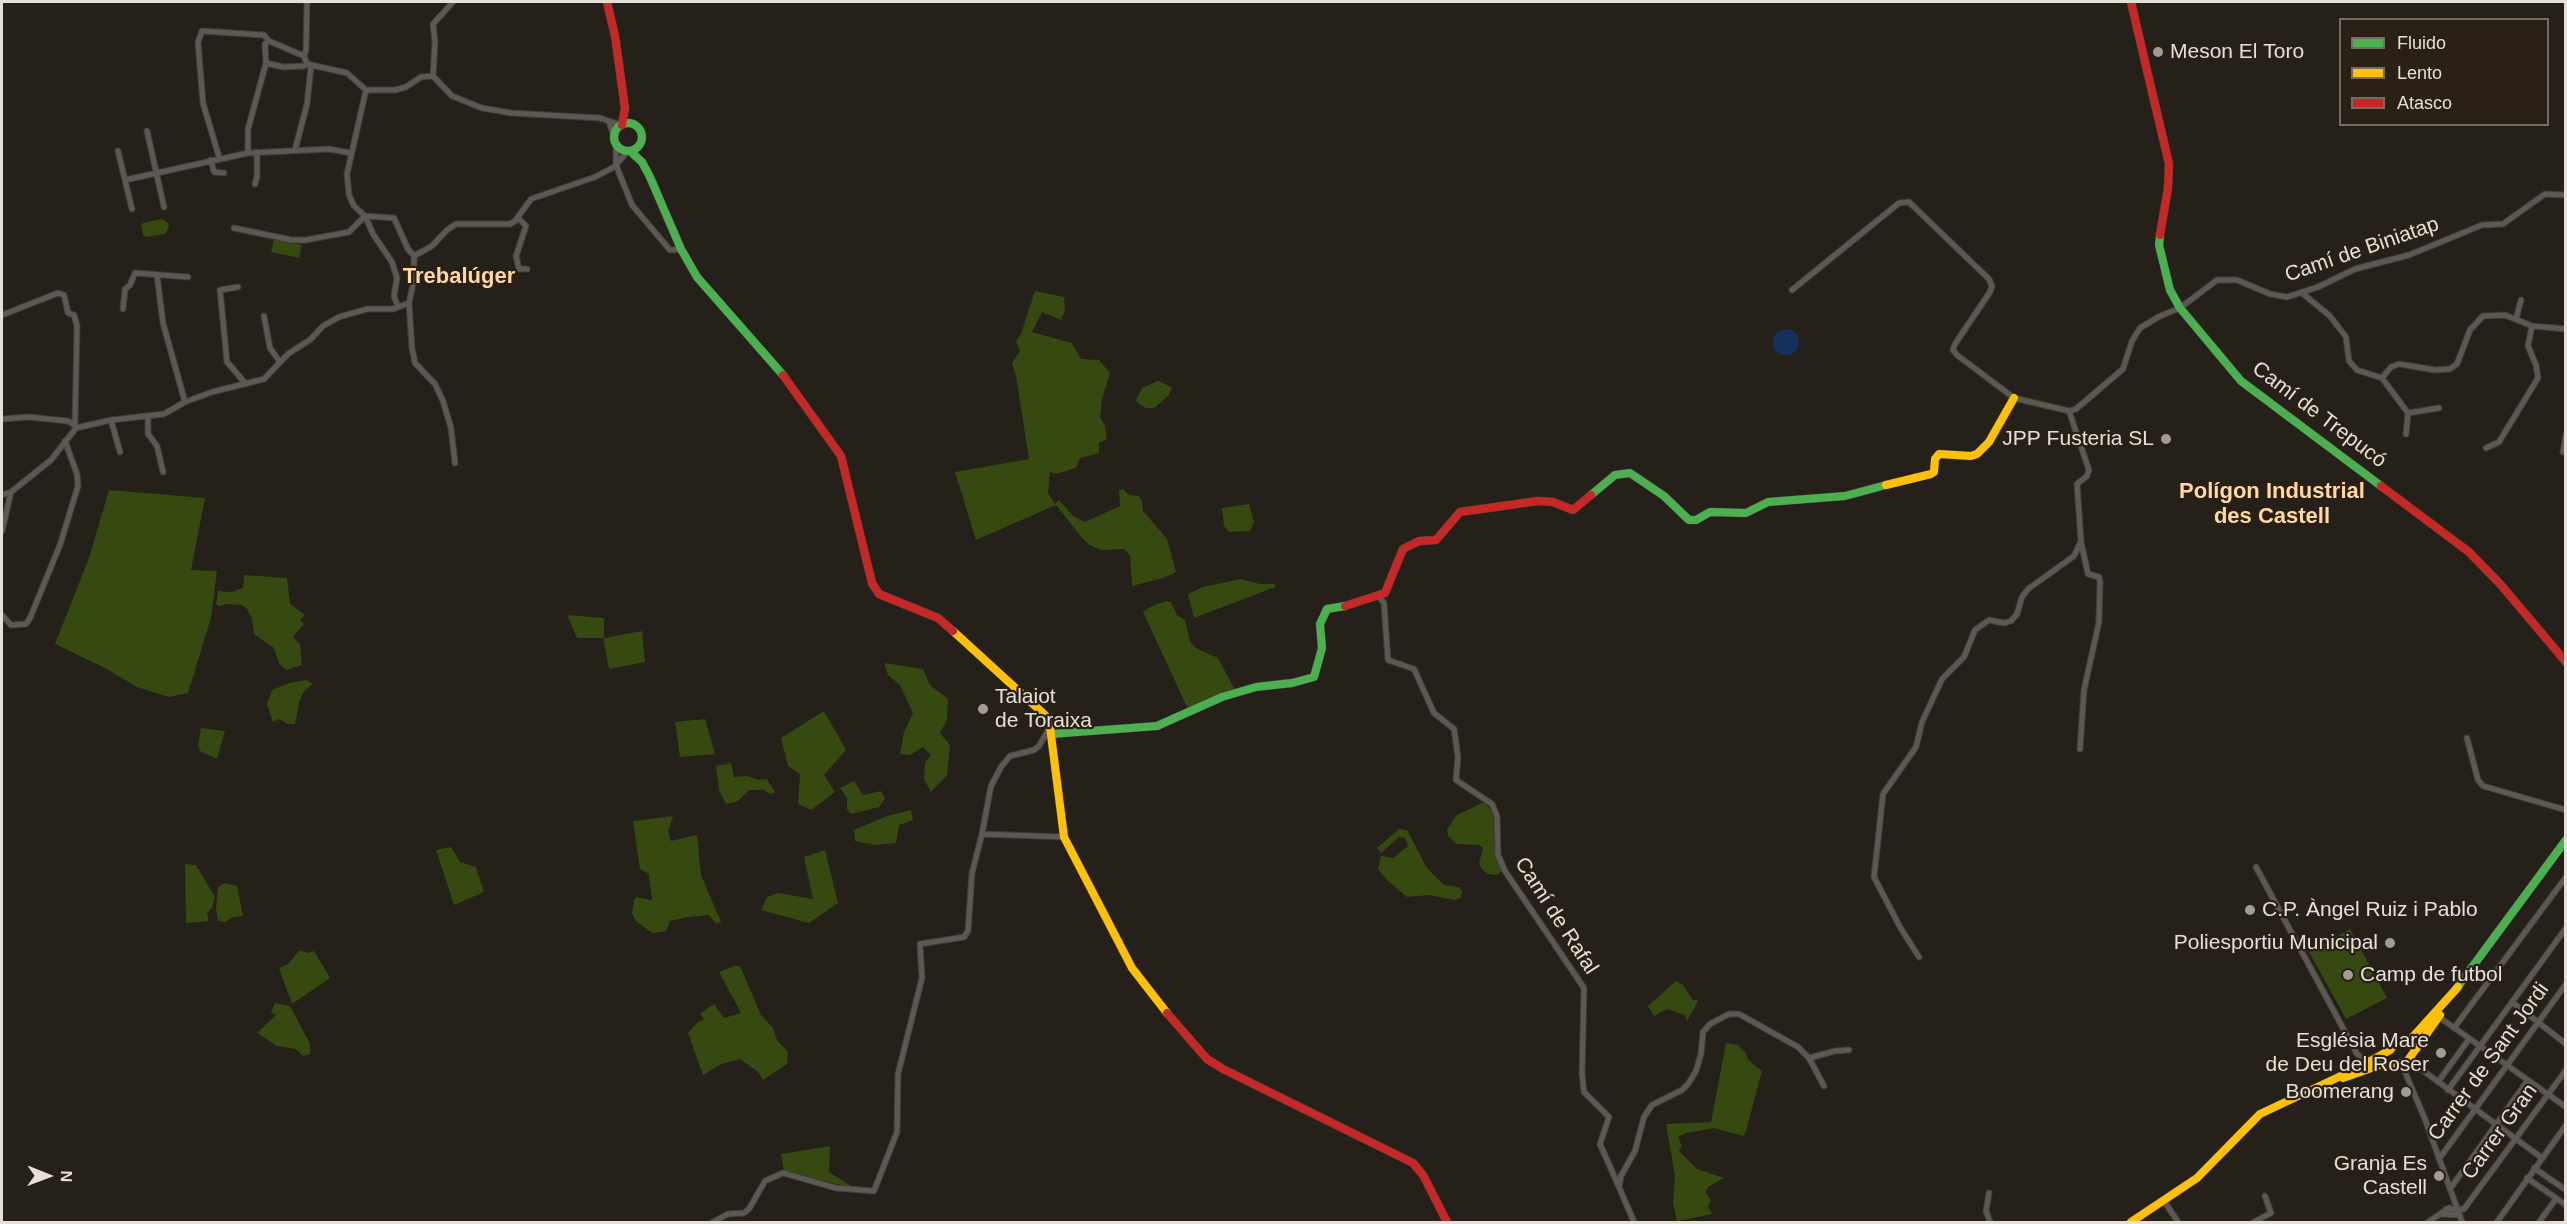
<!DOCTYPE html>
<html>
<head>
<meta charset="utf-8">
<style>
  body { margin:0 }
  #map { position:relative; width:2567px; height:1224px; overflow:hidden; background:#25201a; font-family:Arial,sans-serif }
  canvas { display:block }
  .frame { position:absolute; inset:0; border:3px solid #e6dfd8; pointer-events:none }
  .legend { position:absolute; left:2339px; top:18px; width:210px; height:108px; box-sizing:border-box; background:#2a2015; border:2px solid #756c63; margin:0; padding:8px 10px; list-style:none; font-size:18px; color:#e6dfd8 }
  .legend li { display:flex; align-items:center; gap:12px; height:30px }
  .legend b { width:30px; border:2px solid #756c63 }
  .north { position:absolute; left:18px; top:1146px; width:60px; height:60px; -webkit-text-stroke:4px #2a2015; paint-order:stroke; rotate:91deg; font-size:16px; font-weight:700; line-height:24px; text-align:center; color:#e6dfd8 }
  .north::after { content:''; display:block; margin:auto; width:21px; height:27px; background:#e6dfd8; clip-path:polygon(50% 0,100% 100%,50% 72%,0 100%) }
</style>
</head>
<body>
<div id="map">
<canvas width="2567" height="1224"></canvas>
<div class="frame"></div>
<ul class="legend">
<li><b style="height:8px;background:#4caf50"></b>Fluido</li>
<li><b style="height:8px;background:#ffc107"></b>Lento</li>
<li><b style="height:8px;background:#c62828"></b>Atasco</li>
</ul>
<div class="north">N</div>
</div>
<script>
const g = document.querySelector('canvas').getContext('2d');
g.lineJoin = 'round';
function fillPath(path, color) {
  g.fillStyle = color;
  g.fill(path, 'evenodd');
}
function toPath(rows) {
  const path = new Path2D();
  for (const r of rows) {
    if (r.length === 3) {
      path.moveTo(r[0] + r[2], r[1]);
      path.arc(r[0], r[1], r[2], 0, 2 * Math.PI);
      continue;
    }
    path.moveTo(r[0], r[1]);
    for (let i = 2; i < r.length; i += 2) path.lineTo(r[i], r[i + 1]);
  }
  return path;
}
function trace(path, color, width, dash) {
  g.strokeStyle = color;
  g.lineWidth = width;
  g.lineCap = dash ? 'butt' : 'round';
  g.setLineDash(dash || []);
  g.stroke(path);
}
function drawText(font, color, halo, rows, align = 'center') {
  g.font = font + ' Arial,sans-serif';
  g.lineWidth = 4.5;
  g.setLineDash([]);
  g.textBaseline = 'middle';
  g.strokeStyle = halo;
  g.fillStyle = color;
  for (const [text, x, y, turn = 0] of rows) {
    g.save();
    g.translate(x, y);
    g.rotate((+turn || 0) * Math.PI / 180);
    g.textAlign = isNaN(turn) ? turn : align;
    if (halo) g.strokeText(text, 0, 0);
    g.fillText(text, 0, 0);
    g.restore();
  }
}
const green = toPath([
  [162,219,168,223,169,227,165,234,146,237,143,235,141,225,143,223],
  [274,239,302,245,299,258,271,252],
  [1035,291,1064,297,1065,311,1061,320,1042,312,1032,332,1072,343,1081,359,1099,360,1110,373,1102,399,1100,417,1105,426,1107,439,1099,443,1099,453,1080,458,1076,468,1056,474,1050,472,1048,493,1055,504,1059,500,1073,516,1085,522,1120,506,1119,490,1123,489,1129,495,1139,496,1142,501,1143,511,1167,539,1176,572,1166,577,1132,586,1130,555,1124,549,1101,550,1090,545,1083,539,1056,505,976,540,955,472,1029,459,1016,376,1012,363,1020,351,1016,341,1021,334],
  [1158,381,1172,387,1169,395,1154,408,1146,408,1139,404,1136,400,1142,388],
  [109,490,205,498,191,570,217,571,211,618,188,693,169,697,137,687,105,668,55,644,89,558],
  [1249,504,1254,522,1250,531,1229,532,1224,526,1222,508],
  [244,575,287,578,290,604,305,615,300,620,304,624,293,637,300,644,302,665,286,670,279,663,274,648,254,634,252,619,247,609,242,605,228,604,219,606,216,604,218,591,231,592,243,588],
  [1240,579,1260,584,1275,584,1275,587,1194,618,1188,594,1203,587],
  [1166,601,1171,602,1177,615,1185,620,1190,642,1196,648,1218,658,1235,690,1205,699,1188,709,1143,612,1150,607],
  [567,615,604,618,604,638,642,631,645,662,609,669,603,638,577,638],
  [884,663,923,669,930,685,948,699,947,720,940,733,950,745,947,775,931,792,924,779,925,762,931,755,923,747,910,755,900,754,904,732,913,713,900,685,888,675],
  [306,680,313,684,305,690,300,699,295,724,288,724,279,719,273,722,267,704,272,690,289,683],
  [824,711,846,750,824,775,835,792,811,810,798,804,800,774,788,766,781,738],
  [705,719,715,754,680,757,675,722],
  [201,728,225,731,217,759,200,751,198,745],
  [731,763,734,777,747,776,758,780,767,779,775,792,770,794,764,790,749,790,738,801,726,804,719,790,716,766],
  [854,781,863,795,881,791,885,798,879,807,851,814,847,809,847,798,840,788],
  [1484,802,1496,816,1496,855,1503,870,1497,875,1488,874,1482,869,1479,863,1483,848,1479,845,1457,844,1448,836,1447,829,1457,815],
  [911,810,913,820,899,825,896,843,875,845,855,841,854,830,887,816],
  [673,816,668,831,671,841,697,835,701,875,721,922,716,924,709,915,688,917,670,921,666,931,652,933,636,921,632,913,635,897,652,900,649,874,640,869,633,821],
  [1399,829,1407,830,1427,868,1444,885,1459,887,1462,891,1461,898,1455,900,1429,895,1407,897,1387,880,1378,869,1381,856,1393,858,1408,846,1405,838,1399,837,1381,853,1377,848],
  [451,847,460,862,476,867,484,892,454,905,436,850],
  [825,850,838,903,809,923,761,910,767,897,778,893,813,899,804,857],
  [185,864,196,865,215,897,212,908,207,913,209,921,186,923],
  [225,883,237,886,243,916,233,917,225,922,218,921,216,909,218,887],
  [2350,929,2387,998,2346,1019,2309,952],
  [300,950,307,953,314,951,330,978,292,1004,279,968,288,964],
  [734,966,740,966,761,1015,773,1028,777,1040,788,1052,787,1064,763,1080,758,1072,740,1059,721,1064,703,1075,688,1033,697,1023,704,1019,700,1014,714,1004,724,1018,741,1013,719,972],
  [1676,981,1683,985,1693,1000,1698,1000,1695,1007,1687,1021,1685,1015,1667,1009,1654,1016,1648,1006],
  [275,1003,290,1006,310,1044,310,1054,303,1056,296,1049,277,1046,257,1033,276,1015,271,1012],
  [1726,1043,1738,1045,1746,1053,1748,1060,1762,1071,1746,1131,1744,1136,1714,1128,1686,1133,1678,1137,1682,1146,1679,1151,1697,1169,1724,1178,1708,1187,1706,1193,1711,1200,1708,1206,1712,1214,1677,1221,1673,1203,1675,1176,1666,1124,1711,1122],
  [830,1146,829,1172,856,1189,784,1171,781,1154]
]);
const water = toPath([
  [1786,342,13]
]);
const street = toPath([
  [304,56,306,50,307,2],
  [266,63,283,67,304,66,307,64],
  [307,64,347,73,366,90,395,90,406,87,421,77,433,76],
  [433,76,452,96,482,108,511,113,600,118,621,125],
  [433,76,435,42,433,24,453,2],
  [366,90,347,174,349,195,354,206,365,216,394,218,408,249,414,256],
  [609,122,614,136],
  [147,131,164,207],
  [616,145,616,165,632,205,670,250,681,249],
  [295,150,307,104,311,66],
  [118,151,132,209],
  [248,153,248,129,266,63,265,44,269,41],
  [219,157,203,103,198,42,202,31,264,35,269,41,304,56,307,64],
  [211,160,214,172,224,173],
  [125,180,248,153,329,149,351,153],
  [255,184,257,177,257,152],
  [518,218,526,226,516,256,519,269,527,269],
  [234,228,292,240,306,240,349,232,365,216,373,234,392,262,397,278,394,296,398,307],
  [414,256,432,246,447,230,456,224,510,224,515,221,531,199,595,177,614,167,627,152],
  [414,256,414,280,409,303,412,348,415,363,435,384,443,401,451,428,455,463],
  [157,275,163,323,185,402],
  [238,287,220,290,227,362,246,384],
  [1792,290,1899,203,1909,202,1989,279,1992,286,1990,292,1955,344,1953,350,1957,355,2014,398,2069,411,2076,409,2123,369,2132,341,2140,328,2160,316,2180,308,2217,280,2237,280,2270,294,2287,297,2318,287,2355,269,2409,255,2482,225,2503,224,2545,194,2566,195],
  [2302,293,2330,316,2346,337,2349,361,2357,370,2382,378,2391,367,2399,364,2435,370,2450,369,2457,364,2470,330,2483,316,2505,315,2532,326,2566,329],
  [123,309,125,289,130,285,135,273,188,277],
  [2,315,58,293,64,295,68,313,74,315,77,326,75,423],
  [264,316,270,348,280,362],
  [2516,319,2521,300],
  [2382,378,2408,413,2439,408],
  [148,416,148,434,157,446,163,472],
  [2,419,28,417,68,421,76,426],
  [111,420,120,452],
  [2406,434,2408,413],
  [2486,448,2499,442,2538,378,2536,365,2528,346,2532,326],
  [2563,452,2566,435],
  [2,495,11,492,51,460,76,428,111,420,164,414,185,402,212,392,264,379,288,354,311,339,323,326,339,317,367,309,393,309,409,303],
  [2,531,11,492],
  [1379,597,1384,603,1388,660,1414,669,1434,713,1454,729,1458,757,1456,780,1492,804,1497,816,1498,855,1505,871,1584,988,1582,1074,1584,1092,1609,1117,1600,1144,1619,1187],
  [2,615,11,625,26,624,30,618,60,545,78,486,77,474,65,441],
  [2467,738,2478,780,2483,786,2566,810],
  [2080,749,2084,690,2099,622,2100,582,2099,577,2088,574,2081,542],
  [982,834,1064,837],
  [2256,867,2357,1054,2365,1060,2372,1059],
  [1919,957,1900,927,1874,877,1883,794,1916,747,1922,722,1942,679,1964,657,1975,630,1989,620,2004,623,2011,621,2017,614,2022,597,2028,589,2074,556,2077,550,2081,541,2077,484,2087,476,2089,470,2069,411],
  [2512,1002,2566,1044],
  [2439,1017,2566,1107],
  [2454,1028,2566,877],
  [2410,1057,2414,1064,2542,1158],
  [1809,1058,1824,1086],
  [2402,1065,2425,1119,2462,1222],
  [2438,1082,2469,1039],
  [2448,1090,2566,928],
  [2439,1159,2566,984],
  [2534,1168,2566,1190],
  [2527,1178,2566,1205],
  [2450,1189,2528,1080],
  [1989,1193,1986,1211,1990,1222],
  [2164,1201,2178,1222],
  [2446,1209,2464,1209,2566,1070],
  [2440,1214,2460,1215],
  [713,1222,728,1214,744,1213,749,1209,765,1181,783,1173,836,1188,874,1191,897,1132,898,1074,922,978,920,944,964,937,968,931,972,873,982,834,991,786,1001,767,1010,756,1034,750,1039,746,1050,727],
  [1634,1222,1619,1187,1621,1176,1635,1151,1644,1117,1652,1105,1682,1090,1688,1084,1696,1071,1701,1054,1703,1032,1710,1024,1729,1014,1739,1014,1798,1047,1809,1058,1835,1051,1849,1050],
  [2254,1222,2271,1213,2265,1196],
  [2428,1222,2449,1208],
  [2497,1222,2566,1125],
  [2539,1222,2556,1199]
]);
const fast = toPath([
  [628,137,14],
  [630,151,642,162,650,177,681,249,697,277,783,375],
  [2160,235,2159,245,2170,290,2180,308,2241,381,2381,486],
  [1591,495,1615,475,1630,473,1664,496,1689,520,1696,520,1710,512,1746,513,1768,502,1845,496,1886,485],
  [1051,734,1157,726,1222,697,1256,687,1292,683,1314,677,1322,648,1320,624,1327,609,1345,606],
  [2456,989,2566,840]
]);
const slow = toPath([
  [1886,485,1931,474,1934,472,1935,459,1939,454,1971,456,1977,454,1989,442,2014,398],
  [953,631,1045,715,1050,727,1064,837,1132,968,1167,1013],
  [2343,1078,2380,1065,2406,1063,2440,1015],
  [2131,1222,2197,1178,2260,1114,2360,1067,2390,1050,2394,1045,2411,1039,2458,987]
]);
const jam = toPath([
  [607,2,615,36,625,108,622,125],
  [2131,2,2169,164,2168,188,2160,235],
  [783,375,841,456,872,583,879,594,938,618,953,631],
  [2381,486,2469,552,2501,585,2566,662],
  [1345,606,1385,593,1403,549,1419,541,1436,540,1460,512,1538,501,1553,502,1573,510,1591,495],
  [1167,1013,1207,1059,1223,1069,1413,1163,1423,1175,1447,1222]
]);
const markers = [
  [2158,52,6,"#a29c96"],
  [2166,439,6,"#a29c96"],
  [983,709,6,"#a29c96"],
  [2250,910,6,"#a29c96"],
  [2390,943,6,"#a29c96"],
  [2348,975,6,"#a29c96"],
  [2441,1053,6,"#a29c96"],
  [2406,1092,6,"#a29c96"],
  [2439,1176,6,"#a29c96"]
];
const poiNames = [
  ["Meson El Toro",2170,52,"left"],
  ["JPP Fusteria SL",2154,439],
  ["Talaiot",995,697,"left"],
  ["de Toraixa",995,721,"left"],
  ["C.P. Àngel Ruiz i Pablo",2262,910,"left"],
  ["Poliesportiu Municipal",2378,943],
  ["Camp de futbol",2360,975,"left"],
  ["Església Mare",2429,1041],
  ["de Deu del Roser",2429,1065],
  ["Boomerang",2394,1092],
  ["Granja Es",2427,1164],
  ["Castell",2427,1188]
];
const streetNames = [
  ["Camí de Biniatap",2362,250,-19],
  ["Camí de Trepucó",2319,415,37],
  ["Camí de Rafal",1556,916,57],
  ["Carrer de Sant Jordi",2489,1062,-54],
  ["Carrer Gran",2500,1132,-54]
];
const neighbourhoodNames = [
  ["Trebalúger",459,277],
  ["Polígon Industrial",2272,492],
  ["des Castell",2272,517]
];
fillPath(green, '#364910');
fillPath(water, '#16315e');
trace(street, '#413d38', 7);
trace(fast, '#413d38', 9);
trace(slow, '#413d38', 9);
trace(jam, '#413d38', 9);
trace(street, '#5c5854', 5);
trace(fast, '#4caf50', 8);
trace(slow, '#ffc107', 8);
trace(jam, '#c62828', 8);
for (const [x, y, r, color] of markers) {
  const dot = new Path2D();
  dot.arc(x, y, r, 0, 2 * Math.PI);
  g.fillStyle = color;
  g.fill(dot);
  trace(dot, '#2a2015', 2);
}
drawText('21px', '#e6dfd8', '#2a2015', poiNames, 'right');
drawText('21px', '#e6dfd8', '#2a2015', streetNames);
drawText('bold 22px', '#fed9a3', '#2a2015', neighbourhoodNames);
</script>
</body>
</html>
